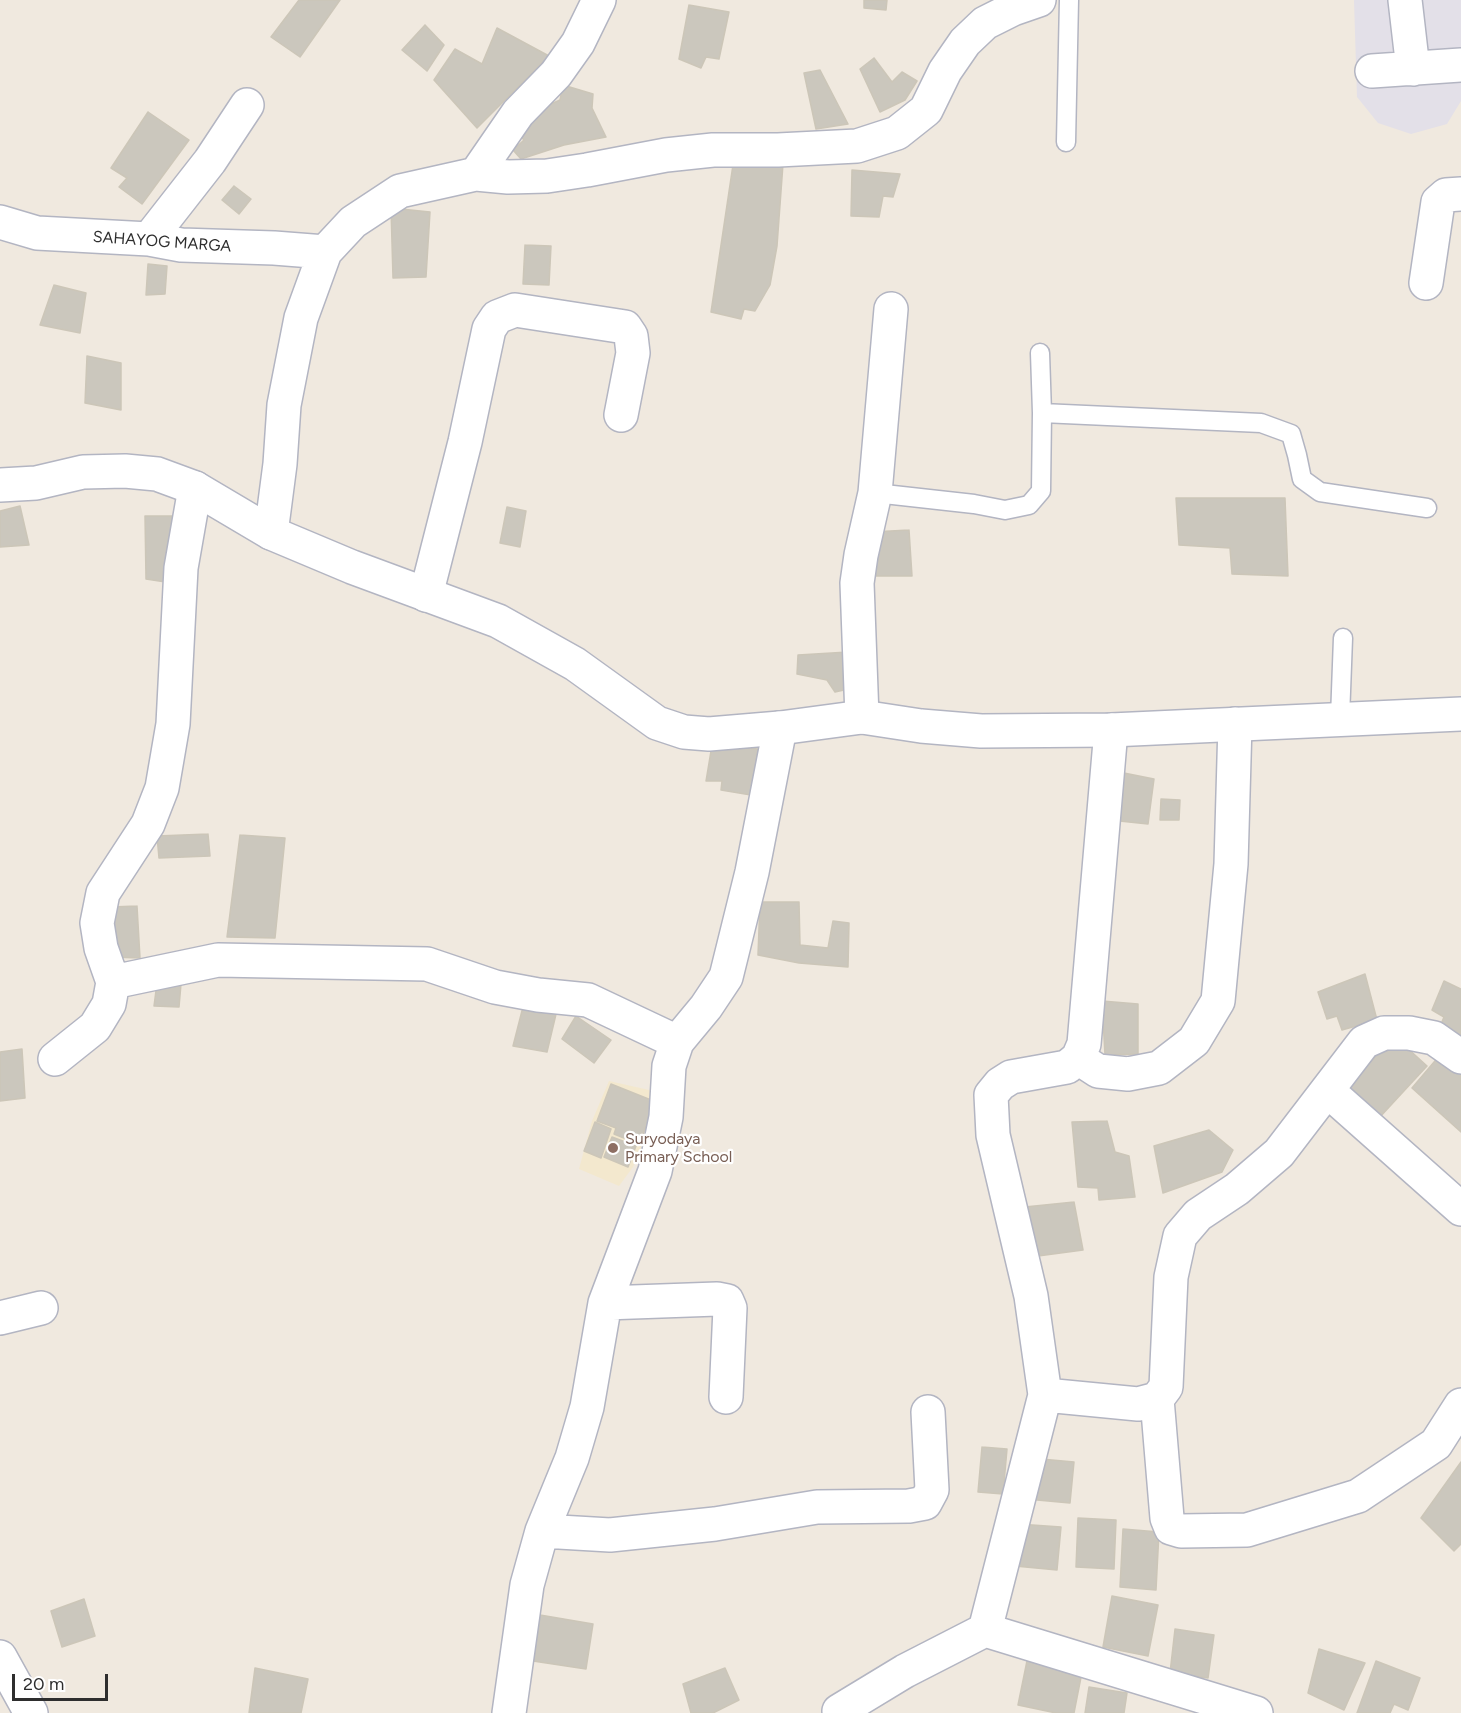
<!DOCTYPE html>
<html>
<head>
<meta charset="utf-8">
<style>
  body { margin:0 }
  #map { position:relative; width:1461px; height:1713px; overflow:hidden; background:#f0e9df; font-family:Figtree,sans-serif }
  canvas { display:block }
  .scale { position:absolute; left:12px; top:1674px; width:96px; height:27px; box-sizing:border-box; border:3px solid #2e2e2e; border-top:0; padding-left:8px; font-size:18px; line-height:21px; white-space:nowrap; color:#2e2e2e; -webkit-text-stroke:4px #fff; paint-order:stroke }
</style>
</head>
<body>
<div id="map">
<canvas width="1461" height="1713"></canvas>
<div class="scale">20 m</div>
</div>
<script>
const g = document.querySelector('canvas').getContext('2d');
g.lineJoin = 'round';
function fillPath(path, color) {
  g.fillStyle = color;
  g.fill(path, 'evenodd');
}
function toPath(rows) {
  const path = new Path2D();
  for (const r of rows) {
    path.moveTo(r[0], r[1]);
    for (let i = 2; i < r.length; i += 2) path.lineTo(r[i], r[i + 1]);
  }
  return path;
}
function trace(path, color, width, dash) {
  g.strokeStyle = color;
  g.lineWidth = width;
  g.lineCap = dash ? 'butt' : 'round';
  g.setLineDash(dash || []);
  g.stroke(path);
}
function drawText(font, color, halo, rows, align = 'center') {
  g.font = font + ' Figtree,sans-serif';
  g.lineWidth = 4.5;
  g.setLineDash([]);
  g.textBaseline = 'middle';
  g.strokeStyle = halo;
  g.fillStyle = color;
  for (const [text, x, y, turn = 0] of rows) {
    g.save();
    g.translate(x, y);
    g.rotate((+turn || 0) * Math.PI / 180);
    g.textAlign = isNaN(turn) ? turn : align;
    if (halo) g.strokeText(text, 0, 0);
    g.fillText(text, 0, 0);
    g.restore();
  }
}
const industrial = toPath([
  [1354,0,1461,0,1461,101,1447,124,1411,134,1378,123,1357,97]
]);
const education = toPath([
  [609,1081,658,1092,649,1129,633,1167,619,1186,579,1169,592,1121]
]);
const building = toPath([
  [299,0,340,0,300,57,271,37,299,0],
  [864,0,887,0,886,10,864,8,864,0],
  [689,5,729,12,719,59,706,57,701,68,679,59,689,5],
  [425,25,444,45,427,71,402,50,425,25],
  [497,28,549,56,477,128,434,80,455,49,482,64,497,28],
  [874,58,892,82,902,72,917,81,905,100,880,112,860,69,874,58],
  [820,70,848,124,816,129,804,73,820,70],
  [563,85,593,94,592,108,606,137,564,145,521,159,513,150,524,140,514,129,549,105,560,100,563,85],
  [148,112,189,140,142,204,119,187,127,178,111,168,148,112],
  [734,158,783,164,777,246,770,285,755,311,744,309,741,319,711,312,734,158],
  [852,170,900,174,893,197,883,196,879,217,851,216,852,170],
  [234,186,251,199,239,214,222,200,234,186],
  [391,208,430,212,426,277,393,278,391,208],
  [525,245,551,246,549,285,523,284,525,245],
  [148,264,167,266,165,294,146,295,148,264],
  [54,285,86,293,80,333,40,325,54,285],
  [87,356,121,363,121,410,85,403,87,356],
  [1176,498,1285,498,1288,576,1232,574,1230,548,1179,545,1176,498],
  [20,506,29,545,0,547,0,511,20,506],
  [507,507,526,511,520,547,500,543,507,507],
  [145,516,172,516,172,583,146,579,145,516],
  [909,530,912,576,874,576,872,532,909,530],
  [848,652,844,690,835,692,827,680,797,674,798,655,848,652],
  [712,745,758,749,751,795,721,790,722,781,706,781,712,745],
  [1114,771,1154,779,1148,824,1110,820,1114,771],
  [1161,799,1180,800,1179,820,1160,820,1161,799],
  [208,834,210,856,159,858,157,836,208,834],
  [240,835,285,838,275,938,227,937,240,835],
  [760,902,799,902,800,945,828,948,833,921,849,923,848,967,799,963,758,955,760,902],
  [137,906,140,958,111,957,111,907,137,906],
  [1365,974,1377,1020,1342,1030,1337,1016,1327,1019,1318,992,1365,974],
  [1444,981,1461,989,1461,1043,1439,1029,1444,1017,1432,1010,1444,981],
  [157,983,181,984,179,1007,154,1006,157,983],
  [1102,1001,1138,1004,1138,1054,1105,1055,1102,1001],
  [524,1003,557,1010,547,1052,513,1046,524,1003],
  [576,1016,611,1040,594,1063,562,1039,576,1016],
  [1394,1036,1427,1066,1379,1118,1347,1088,1394,1036],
  [22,1049,25,1098,0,1101,0,1052,22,1049],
  [1440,1055,1461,1070,1461,1132,1412,1088,1440,1055],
  [611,1084,656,1102,639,1144,614,1134,616,1128,597,1121,611,1084],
  [1107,1121,1115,1152,1129,1156,1135,1197,1099,1200,1098,1188,1078,1187,1072,1122,1107,1121],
  [595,1122,611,1129,601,1158,584,1151,595,1122],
  [1209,1130,1233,1150,1222,1172,1163,1193,1154,1146,1209,1130],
  [612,1137,636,1146,628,1167,604,1157,612,1137],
  [1074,1202,1083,1250,1023,1258,1015,1208,1074,1202],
  [982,1447,1007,1449,1003,1494,978,1492,982,1447],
  [1030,1458,1074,1462,1070,1503,1026,1499,1030,1458],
  [1461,1462,1461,1544,1454,1551,1421,1518,1461,1462],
  [1078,1518,1116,1520,1114,1569,1076,1567,1078,1518],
  [1018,1524,1061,1527,1057,1570,1015,1566,1018,1524],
  [1123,1529,1159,1532,1156,1590,1120,1587,1123,1529],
  [1112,1596,1158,1605,1148,1656,1103,1647,1112,1596],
  [84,1599,95,1636,62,1647,51,1611,84,1599],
  [540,1615,593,1624,586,1669,533,1661,540,1615],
  [1175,1629,1214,1635,1208,1678,1170,1673,1175,1629],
  [1319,1649,1365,1663,1344,1710,1308,1693,1319,1649],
  [1028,1656,1083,1667,1074,1713,1056,1713,1018,1705,1028,1656],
  [1376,1661,1420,1678,1408,1710,1394,1704,1390,1713,1357,1713,1376,1661],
  [255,1668,308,1679,301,1713,249,1713,255,1668],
  [725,1668,739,1700,713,1713,691,1713,683,1684,725,1668],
  [1089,1687,1127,1693,1124,1713,1085,1713,1089,1687]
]);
const lane = toPath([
  [1066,142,1069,0],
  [1042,413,1261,423,1291,434,1297,455,1302,479,1320,492,1427,508],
  [875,493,974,504,1005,510,1029,505,1041,491,1042,413,1040,353],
  [1340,718,1343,638]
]);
const street = toPath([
  [1405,0,1413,69],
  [1372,71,1461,65],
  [476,174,518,113,556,74,578,43,599,0],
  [0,222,37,233,149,239,181,245,274,248,325,252],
  [149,239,210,161,247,105],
  [1426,283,1438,202,1446,195,1461,194],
  [271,533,280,464,284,405,301,318,325,252,353,222,400,191,476,174,508,177,547,176,587,170,666,155,713,150,778,150,857,146,897,133,926,110,945,71,965,42,985,23,1013,9,1039,0],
  [426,595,465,442,489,329,497,317,515,310,625,327,631,336,633,353,621,415],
  [862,717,857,583,861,555,875,493,891,309],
  [1111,730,1084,1044,1078,1058,1067,1067,1011,1077,1000,1084,991,1095,993,1135,1031,1296,1045,1395,1138,1404,1157,1399,1166,1387,1171,1277,1180,1236,1198,1215,1237,1189,1279,1153,1364,1042,1384,1033,1409,1033,1434,1038,1461,1057],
  [113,982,218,960,427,964,495,987,538,995,588,1000,677,1042],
  [1078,1058,1098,1071,1128,1074,1159,1068,1194,1041,1218,1001,1231,864,1235,724],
  [55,1059,95,1027,109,1004,113,982,101,948,97,923,103,893,148,824,162,788,173,724,181,568,195,488],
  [1328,1091,1461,1209],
  [605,1303,717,1299,727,1301,730,1308,726,1397],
  [0,1318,41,1308],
  [1157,1399,1167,1518,1171,1528,1181,1531,1247,1530,1358,1496,1436,1444,1461,1405],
  [542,1531,610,1535,715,1524,817,1507,909,1506,925,1503,932,1490,928,1412],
  [985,1630,1256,1713],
  [0,1657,31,1713],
  [839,1711,905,1671,985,1630,1045,1395],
  [509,1713,527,1585,542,1531,572,1458,587,1407,605,1303,655,1171,666,1117,669,1066,677,1042,706,1007,726,977,752,872,780,728]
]);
const secondary = toPath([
  [0,485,36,483,83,472,125,471,157,474,195,488,271,533,352,567,498,621,575,664,657,723,684,732,709,734,780,728,862,717,921,726,981,731,1111,730,1461,714]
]);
const markers = [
  [613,1148,6,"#8d6e63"]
];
const streetNames = [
  ["SAHAYOG MARGA",162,242,4]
];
const educationNames = [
  ["Suryodaya",625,1139],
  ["Primary School",625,1157]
];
fillPath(industrial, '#e3e0e8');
fillPath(education, '#f3e8ce');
fillPath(building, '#cbc7bd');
trace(building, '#ccc6b8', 1.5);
trace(lane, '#b3b5c2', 21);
trace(street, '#b3b5c2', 36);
trace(secondary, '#b3b5c2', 36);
trace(lane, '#fff', 18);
trace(street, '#fff', 33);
trace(secondary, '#fff', 33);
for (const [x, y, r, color] of markers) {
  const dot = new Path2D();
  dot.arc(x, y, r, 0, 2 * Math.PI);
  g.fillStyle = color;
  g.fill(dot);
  trace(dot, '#fff', 2);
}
drawText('16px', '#2e2e2e', '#fff', streetNames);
drawText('16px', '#785e54', '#fff', educationNames, 'left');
</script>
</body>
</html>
